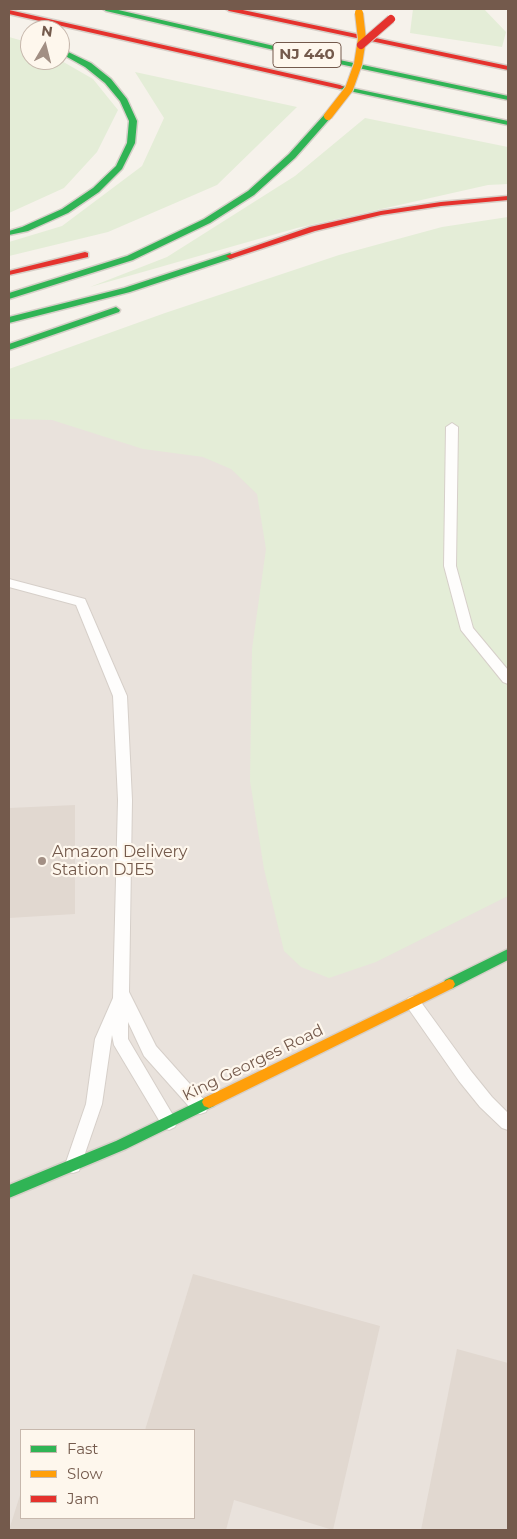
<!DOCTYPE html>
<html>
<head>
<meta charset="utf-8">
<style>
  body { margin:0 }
  #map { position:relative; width:517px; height:1539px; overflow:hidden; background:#f6f2eb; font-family:Montserrat,sans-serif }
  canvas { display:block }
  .frame { position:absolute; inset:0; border:10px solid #745a4c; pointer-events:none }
  .legend { position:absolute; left:20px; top:1429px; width:175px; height:90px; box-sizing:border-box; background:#fef7ed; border:1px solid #c7b8ad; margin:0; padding:6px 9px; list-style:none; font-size:15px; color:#745a4c }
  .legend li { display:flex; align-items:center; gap:10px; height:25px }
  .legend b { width:25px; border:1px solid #c7b8ad }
  .north { position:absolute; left:20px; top:20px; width:50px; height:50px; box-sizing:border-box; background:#fef7ed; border:1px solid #c7b8ad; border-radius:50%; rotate:8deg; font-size:14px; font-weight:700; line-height:20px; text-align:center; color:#745a4c }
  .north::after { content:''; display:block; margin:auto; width:18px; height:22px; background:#a28f84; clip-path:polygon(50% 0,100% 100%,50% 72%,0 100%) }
</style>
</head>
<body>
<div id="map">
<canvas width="517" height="1539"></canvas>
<div class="frame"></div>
<ul class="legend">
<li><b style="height:6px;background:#30b455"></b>Fast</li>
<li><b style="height:6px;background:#ff9f0a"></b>Slow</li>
<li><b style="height:6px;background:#e5322d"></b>Jam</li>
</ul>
<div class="north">N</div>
</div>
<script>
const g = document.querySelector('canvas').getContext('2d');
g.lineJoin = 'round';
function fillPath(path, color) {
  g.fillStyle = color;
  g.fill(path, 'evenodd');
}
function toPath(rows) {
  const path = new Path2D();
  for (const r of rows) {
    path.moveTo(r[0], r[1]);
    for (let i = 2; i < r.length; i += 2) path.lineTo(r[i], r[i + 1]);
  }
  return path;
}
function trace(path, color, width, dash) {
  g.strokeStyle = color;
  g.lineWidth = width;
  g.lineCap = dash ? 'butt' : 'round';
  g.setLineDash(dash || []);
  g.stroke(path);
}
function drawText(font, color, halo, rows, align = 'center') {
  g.font = font + ' Montserrat,sans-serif';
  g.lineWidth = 4.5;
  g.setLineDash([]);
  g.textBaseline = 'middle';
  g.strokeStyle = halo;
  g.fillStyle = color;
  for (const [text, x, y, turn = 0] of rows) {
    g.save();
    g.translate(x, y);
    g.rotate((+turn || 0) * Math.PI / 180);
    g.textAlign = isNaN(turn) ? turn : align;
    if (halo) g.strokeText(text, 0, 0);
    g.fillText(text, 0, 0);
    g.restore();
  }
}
const industrial = toPath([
  [508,228,508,1530,9,1530,9,389],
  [21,1430,194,1430,194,1518,21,1518]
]);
const green = toPath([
  [413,9,484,9,506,32,502,47,410,33],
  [9,37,30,43,30,60,60,60,93,79,118,110,97,152,64,188,9,213],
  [135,72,297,107,217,185,108,232,9,256,9,242,62,226,142,166,164,118],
  [365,118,508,147,508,184,488,185,297,228,90,287,167,257,295,176],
  [508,217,508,896,376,962,329,978,301,967,284,951,264,869,250,781,252,649,266,549,257,494,231,469,203,457,143,449,52,420,9,419,9,369,165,313,339,255,442,227]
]);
const building = toPath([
  [75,805,75,914,9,918,9,808],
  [193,1274,380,1326,333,1530,234,1500,226,1530,9,1530,21,1492,21,1518,194,1518,194,1430,145,1430],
  [457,1349,508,1363,508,1530,421,1530]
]);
const lane = toPath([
  [452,423,458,427,456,566,473,628,508,670,508,684,503,682,461,630,444,566,446,427,452,423],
  [9,579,85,599,127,696,132,800,129,992,156,1046,206,1102,208,1107,206,1112,200,1114,194,1112,144,1056,128,1022,128,1039,177,1122,175,1127,169,1130,163,1127,114,1045,112,1035,102,1104,81,1165,79,1171,73,1173,67,1171,65,1165,86,1104,95,1039,113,998,118,800,113,696,76,605,9,587,9,579],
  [413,996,418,998,471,1071,492,1097,508,1113,508,1130,502,1128,480,1107,459,1081,408,1008,405,1003,408,998,413,996]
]);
const fast = toPath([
  [103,9,114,9,274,46,508,96,508,100,274,50,106,11,103,9],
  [60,48,91,63,111,79,127,99,137,121,135,143,122,169,99,192,68,213,28,231,9,235,9,231,22,227,62,209,93,188,116,166,127,143,129,121,120,101,105,83,85,67,60,53,60,48],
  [337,85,508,121,508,125,340,89,336,87,337,85],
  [325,114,332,116,295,158,254,195,210,223,133,260,9,299,9,293,127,256,204,219,248,191,289,154,325,114],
  [230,253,234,256,233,258,130,292,9,323,9,317,124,288,230,253],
  [116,307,120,310,119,312,9,350,9,344,116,307],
  [508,949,508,960,453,988,449,989,445,988,443,984,445,980,508,949],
  [209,1096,214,1098,216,1102,214,1106,126,1149,9,1198,9,1185,116,1141,209,1096]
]);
const slow = toPath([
  [449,979,453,980,455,984,453,988,214,1106,209,1108,204,1106,202,1102,204,1098,449,979]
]);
const jam = toPath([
  [226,9,238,9,508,66,508,70,229,11,226,9],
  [9,10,340,85,344,87,340,89,9,14,9,10],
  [508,196,508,200,441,206,381,215,315,231,233,258,230,259,226,256,310,227,381,211,441,202,508,196],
  [85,252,88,253,88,257,9,275,9,271,85,252]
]);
const slowBridge = toPath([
  [328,116,349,89,358,64,362,39,359,13]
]);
const jamBridge = toPath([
  [361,45,391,19]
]);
const markers = [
  [42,861,5,"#a28f84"]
];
const shields = [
  [307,55,68]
];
const shieldNames = [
  ["NJ 440",307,55]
];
const poiNames = [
  ["Amazon Delivery",52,852],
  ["Station DJE5",52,870]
];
const streetNames = [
  ["King Georges Road",253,1063,-26]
];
fillPath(industrial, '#e9e2dc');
fillPath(green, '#e4edd7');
fillPath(building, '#e1d8d0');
trace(lane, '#d6cfc9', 2);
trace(fast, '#d6cfc8', 3);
trace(slow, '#d6cfc8', 3);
trace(jam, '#d6cfc8', 3);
fillPath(lane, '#fefdfc');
fillPath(fast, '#30b455');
fillPath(slow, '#ff9f0a');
fillPath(jam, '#e5322d');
trace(slowBridge, '#d5ccc6', 10, []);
trace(jamBridge, '#d5ccc6', 10, []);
trace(slowBridge, '#ff9f0a', 8);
trace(jamBridge, '#e5322d', 8);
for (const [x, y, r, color] of markers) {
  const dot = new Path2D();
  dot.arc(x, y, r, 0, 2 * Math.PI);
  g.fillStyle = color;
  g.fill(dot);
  trace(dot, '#fef7ed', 2);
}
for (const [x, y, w] of shields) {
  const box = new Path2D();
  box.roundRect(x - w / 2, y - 12.5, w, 25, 4);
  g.fillStyle = '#fef7ed';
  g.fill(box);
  trace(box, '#745a4c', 1);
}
drawText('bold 15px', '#745a4c', null, shieldNames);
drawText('16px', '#745a4c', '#fef7ed', poiNames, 'left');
drawText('16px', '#745a4c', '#fef7ed', streetNames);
</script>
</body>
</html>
